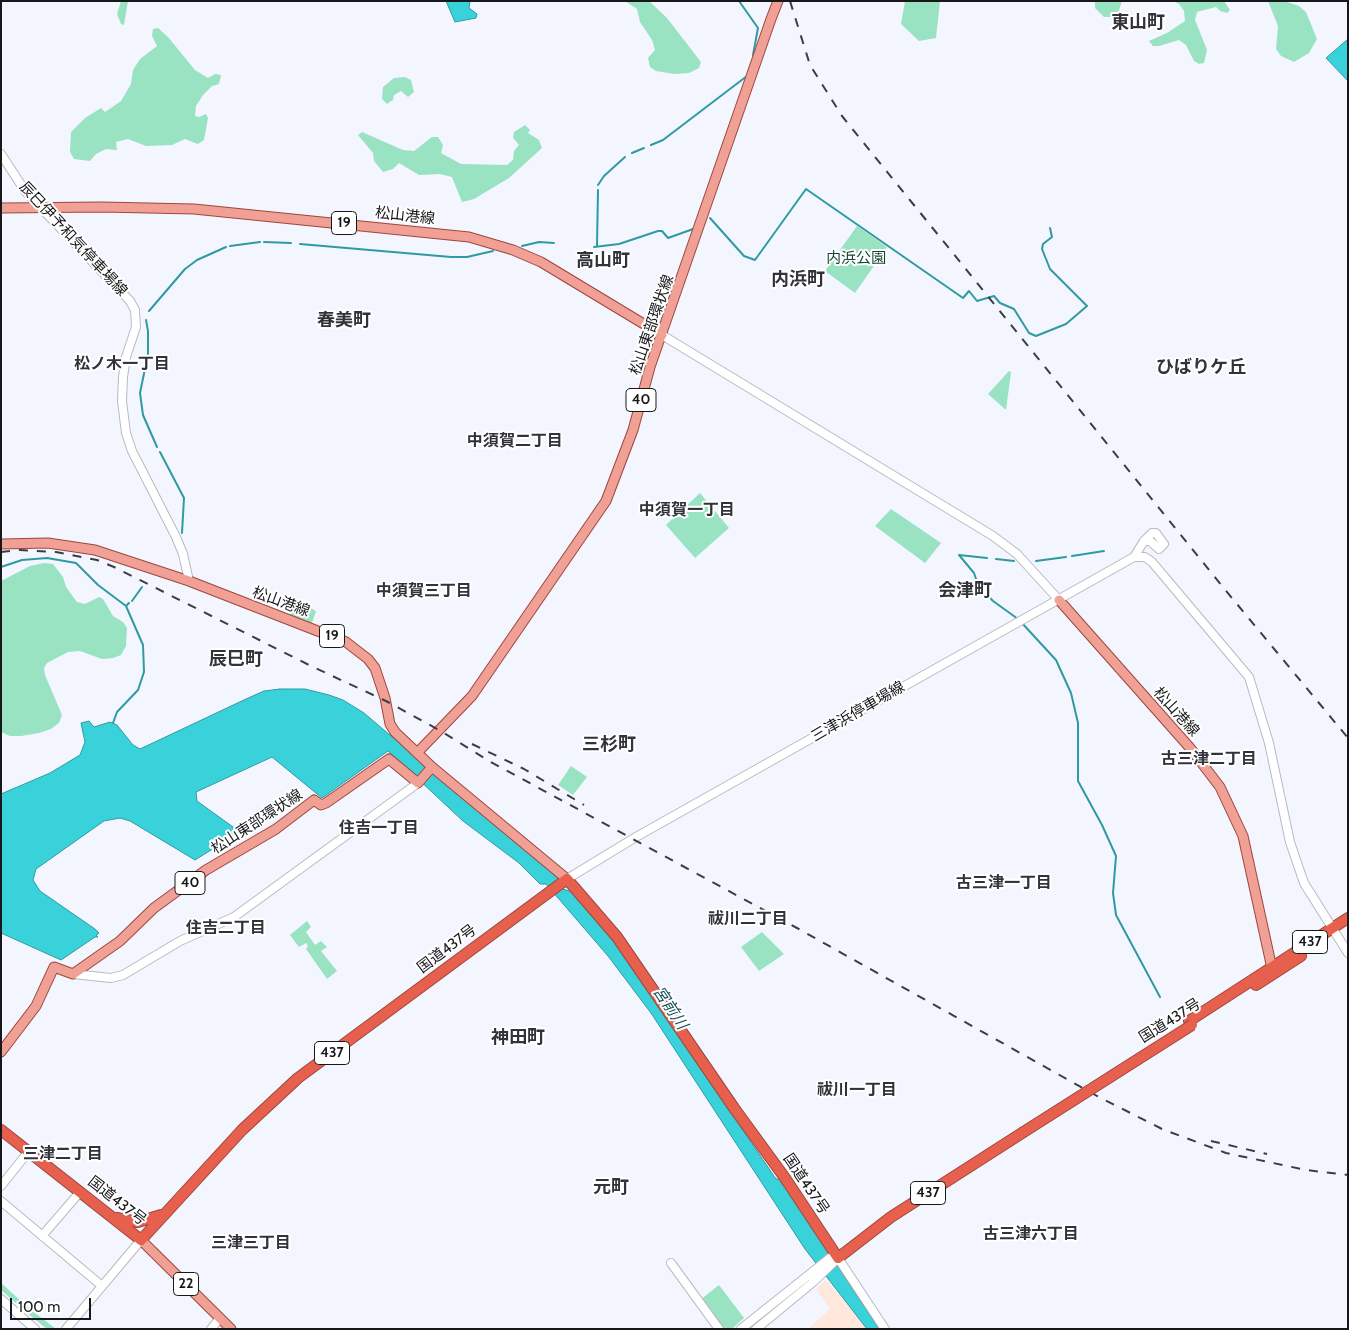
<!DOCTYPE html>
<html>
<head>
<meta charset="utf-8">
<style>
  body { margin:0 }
  #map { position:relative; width:1349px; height:1330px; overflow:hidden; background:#f4f6ff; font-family:Cabin,sans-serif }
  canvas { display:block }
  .frame { position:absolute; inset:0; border:2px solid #17181b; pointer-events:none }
  .scale { position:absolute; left:10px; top:1298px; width:81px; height:22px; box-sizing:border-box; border:2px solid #17181b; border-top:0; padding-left:6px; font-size:15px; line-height:18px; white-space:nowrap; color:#17181b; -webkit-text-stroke:4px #fff; paint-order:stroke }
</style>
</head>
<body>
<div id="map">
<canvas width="1349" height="1330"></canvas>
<div class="frame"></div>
<div class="scale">100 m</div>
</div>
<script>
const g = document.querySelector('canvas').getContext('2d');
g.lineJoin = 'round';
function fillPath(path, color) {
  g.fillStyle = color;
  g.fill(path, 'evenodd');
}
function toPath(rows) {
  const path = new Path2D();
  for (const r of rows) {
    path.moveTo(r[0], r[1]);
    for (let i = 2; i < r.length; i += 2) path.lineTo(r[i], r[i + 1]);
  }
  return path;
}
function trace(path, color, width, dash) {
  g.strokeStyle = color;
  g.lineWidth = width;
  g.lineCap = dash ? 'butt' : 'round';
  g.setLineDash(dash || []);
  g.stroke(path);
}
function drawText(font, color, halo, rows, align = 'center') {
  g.font = font + ' Cabin,"Noto Sans JP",sans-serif';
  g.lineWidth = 4;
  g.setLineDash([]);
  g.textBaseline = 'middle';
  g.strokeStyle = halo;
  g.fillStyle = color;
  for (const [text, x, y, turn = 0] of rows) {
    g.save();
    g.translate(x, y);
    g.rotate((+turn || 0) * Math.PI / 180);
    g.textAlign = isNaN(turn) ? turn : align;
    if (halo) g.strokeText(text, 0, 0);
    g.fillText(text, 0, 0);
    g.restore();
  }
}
const education = toPath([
  [826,1280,843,1300,868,1329,808,1329,830,1309,816,1289]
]);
const green = toPath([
  [121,1,128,1,124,25,121,24,117,14],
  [625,1,649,1,667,18,701,62,699,68,689,73,674,74,656,71,650,67,648,58,655,50,652,40,640,22,637,9],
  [905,1,940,1,936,38,919,41,901,24],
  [1095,1,1122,1,1117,17,1104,17,1095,8],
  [1173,1,1224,1,1230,10,1227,13,1220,11,1216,7,1197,12,1195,20,1207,50,1204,63,1199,64,1194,61,1186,45,1179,40,1159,46,1153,46,1149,41,1167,33,1185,21,1184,11,1179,4],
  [1268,1,1284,1,1299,6,1306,12,1317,39,1309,53,1294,62,1281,56,1276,49,1278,26],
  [158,28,168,37,195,70,208,78,215,74,221,75,219,84,212,86,203,95,196,106,195,116,199,117,206,114,208,118,204,140,198,144,185,139,172,145,146,146,128,139,116,142,117,150,106,149,96,154,90,161,74,159,70,152,71,132,85,118,101,108,105,112,121,101,131,84,133,70,140,59,157,46,152,36,153,29],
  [405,77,411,80,414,92,408,97,401,91,394,95,393,100,387,104,382,99,383,87,394,78],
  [525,125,530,130,528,133,539,140,542,148,509,178,474,199,462,202,452,177,440,174,419,175,399,163,393,169,383,172,374,161,373,153,358,135,362,132,403,150,414,151,432,137,438,137,443,145,441,153,461,164,507,165,513,160,514,151,519,145,513,138,514,132],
  [857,226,887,247,855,293,825,271],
  [1009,371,1011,372,1006,410,988,394],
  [700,493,729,528,695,558,666,525],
  [891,509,941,543,925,563,875,526],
  [44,563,53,564,63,577,66,587,77,602,85,604,99,597,103,599,113,616,123,622,127,628,126,646,121,655,113,658,102,659,80,651,68,652,47,663,44,668,45,675,62,715,59,723,51,729,39,733,21,736,10,736,1,732,1,581,30,566],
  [296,600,316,611,311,626,289,617],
  [571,766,587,777,573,795,558,785],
  [307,921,311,927,306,932,315,945,321,941,327,947,321,951,337,971,327,979,306,949,308,946,306,943,299,947,290,935],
  [762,932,784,954,759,971,741,947],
  [1,1283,30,1309,56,1329,47,1329,26,1312,1,1290],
  [719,1285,744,1318,732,1329,723,1329,700,1300]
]);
const water = toPath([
  [470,1,469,8,477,14,476,18,455,22,446,1,470,1],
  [1348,39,1348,81,1326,58,1348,39],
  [280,689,305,689,329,695,343,700,364,713,557,877,563,889,572,892,619,948,776,1179,780,1179,879,1329,867,1329,805,1249,651,1013,608,956,546,884,540,884,519,863,463,821,388,751,322,798,272,757,196,792,197,801,240,832,195,860,130,821,120,818,104,821,36,869,33,880,40,891,95,929,99,933,96,935,98,937,95,937,61,960,1,933,1,794,50,773,80,755,85,742,81,723,89,721,94,727,110,722,117,725,133,745,140,749,246,699,264,691,280,689]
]);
const stream = toPath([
  [739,1,758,28,753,55],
  [651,145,663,140,747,76],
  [632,153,644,148],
  [598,185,604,176,625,157],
  [710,218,744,256,755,260,806,189,963,298,969,291,977,301,994,296,1000,303,1014,309,1029,333,1036,336,1066,324,1087,306,1050,269,1042,249,1043,244,1052,237,1050,228],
  [264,242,291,243],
  [300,244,451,257,467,257,493,251],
  [597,245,598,190],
  [230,246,260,242],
  [522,246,539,242,554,243],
  [594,247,619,244,658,231,662,231,668,238,696,228],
  [149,311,185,269,197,260,226,247],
  [146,320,148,331,148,354,140,393,143,415,157,447],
  [160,452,184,498,182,533],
  [959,555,974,573,978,585,993,601,1018,619],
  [959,555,987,558],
  [1072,556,1104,551],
  [996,559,1014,561],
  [1036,561,1066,557],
  [1,567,22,560,47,558,76,563,98,585,126,606],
  [132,601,142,587],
  [1021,622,1056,660,1071,693,1078,723,1078,781,1102,825,1116,856,1113,893,1116,915,1160,997],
  [113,723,117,712,138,690,144,672,143,645,126,606,129,603]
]);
const secondary = toPath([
  [1,154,25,191,130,301,135,310,136,327,126,357,123,377,122,401,126,433,132,451,176,537,183,554,189,581],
  [662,335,993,536,1017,554,1059,600],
  [1134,557,1145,557,1152,562,1249,677,1269,743,1290,842,1304,883,1348,953],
  [567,879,636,837,1134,557,1144,541,1152,533,1156,533,1164,544,1159,549,1150,541,1144,541],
  [73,974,111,978,123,975,180,941,234,917,418,783],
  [1,1186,29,1151],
  [1,1201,102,1286],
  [42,1236,80,1192],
  [671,1263,719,1329],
  [1,1299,35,1329],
  [66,1329,141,1240],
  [211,1329,220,1318],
  [741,1329,835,1254],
  [756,1329,812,1283,838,1258,885,1329]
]);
const primary = toPath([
  [1,208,102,207,194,209,469,237,513,250,541,262,662,335],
  [1,544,48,543,95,550,189,581,346,642,368,659,375,668,385,698,390,724,395,732,432,767,567,879],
  [1059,600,1191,749,1220,787,1243,836,1273,973],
  [417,753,472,696,606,501,633,430,650,367,771,19,778,1],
  [1,1052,36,1006,54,967,73,974,120,941,154,908,206,870,276,829,314,800,321,805,326,803,389,759,418,783,432,767],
  [141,1240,231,1329]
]);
const highway = toPath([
  [1256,985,1301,956],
  [1189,1021,1348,918],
  [1,1130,141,1240,242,1130,298,1078,567,879,617,937,734,1108,785,1178,838,1258,891,1217,1022,1133],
  [117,1218,138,1222,161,1215]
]);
const rail = toPath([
  [790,1,810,65,842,116,1222,586,1348,738],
  [1,552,20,550,56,552,97,560,114,567,311,666,386,701,439,730,489,761,797,928,1097,1096,1162,1129,1226,1153,1306,1170,1348,1175],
  [472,744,524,769,584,805],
  [1211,1141,1267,1154]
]);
const highwayBridge = toPath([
  [1022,1133,1192,1025]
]);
const shields = [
  [344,223,25],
  [641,400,30],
  [332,636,25],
  [190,883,30],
  [1310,942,35],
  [332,1053,35],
  [928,1193,35],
  [186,1284,25]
];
const shieldNames = [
  ["19",344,223],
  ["40",641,400],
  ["19",332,636],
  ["40",190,883],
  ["437",1310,942],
  ["437",332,1053],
  ["437",928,1193],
  ["22",186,1284]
];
const streetNames = [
  ["松山港線",405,216,6],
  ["辰巳伊予和気停車場線",73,239,47],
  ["松山東部環状線",652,325,-71],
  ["松山港線",281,602,20],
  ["三津浜停車場線",858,712,-30],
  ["松山港線",1176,712,48],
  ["松山東部環状線",257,822,-33],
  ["国道437号",447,949,-37],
  ["国道437号",1170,1021,-32],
  ["国道437号",806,1184,56],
  ["国道437号",117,1201,38]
];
const parkNames = [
  ["内浜公園",856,259]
];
const neighbourhoodNames = [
  ["松ノ木一丁目",122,364],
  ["中須賀二丁目",515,441],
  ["中須賀一丁目",687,510],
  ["中須賀三丁目",424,591],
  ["古三津二丁目",1209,759],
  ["住吉一丁目",379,828],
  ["古三津一丁目",1004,883],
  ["祓川二丁目",748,919],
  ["住吉二丁目",226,928],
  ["祓川一丁目",857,1090],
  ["三津二丁目",63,1154],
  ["古三津六丁目",1031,1234],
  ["三津三丁目",251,1243]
];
const waterNames = [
  ["宮前川",670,1008,56]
];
const quarterNames = [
  ["東山町",1138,23],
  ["高山町",603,261],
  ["内浜町",798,280],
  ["春美町",344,321],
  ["ひばりケ丘",1201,368],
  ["会津町",965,591],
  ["辰巳町",236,660],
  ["三杉町",609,745],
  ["神田町",518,1038],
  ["元町",611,1188]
];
fillPath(education, '#ffe7dc');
fillPath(green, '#99e2c2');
fillPath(water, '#3ad2da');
trace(water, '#309aa1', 1);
trace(stream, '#309aa1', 2);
trace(secondary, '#b8bac2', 10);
trace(primary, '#9e473c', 11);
trace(highway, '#9e473c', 12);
trace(secondary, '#fff', 8);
trace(primary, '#f0a094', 9);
trace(highway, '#e6604d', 10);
trace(rail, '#3c3d41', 2, [9, 9]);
trace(highwayBridge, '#9e473c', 12, []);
trace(highwayBridge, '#e6604d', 10);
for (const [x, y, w] of shields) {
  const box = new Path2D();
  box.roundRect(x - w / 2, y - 11.5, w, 23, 4);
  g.fillStyle = '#fff';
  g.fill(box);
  trace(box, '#17181b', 1);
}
drawText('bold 14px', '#17181b', null, shieldNames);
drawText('15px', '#17181b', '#fff', streetNames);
drawText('15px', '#154532', '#fff', parkNames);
drawText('bold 16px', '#32333a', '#fff', neighbourhoodNames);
drawText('italic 16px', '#145256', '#fff', waterNames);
drawText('bold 18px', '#32333a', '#fff', quarterNames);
</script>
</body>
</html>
